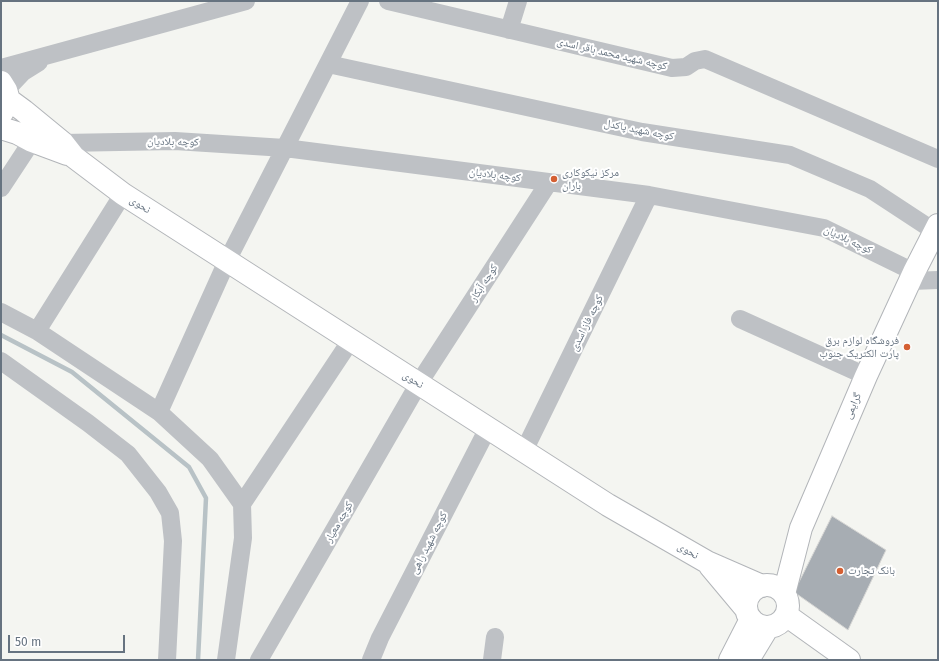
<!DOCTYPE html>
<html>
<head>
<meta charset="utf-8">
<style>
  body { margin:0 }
  #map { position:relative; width:939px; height:661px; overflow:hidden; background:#f4f5f1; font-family:"Fira Sans",sans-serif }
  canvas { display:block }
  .frame { position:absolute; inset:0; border:2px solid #667380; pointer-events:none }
  .scale { position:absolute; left:8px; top:635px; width:117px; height:18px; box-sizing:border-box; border:2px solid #667380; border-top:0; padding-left:5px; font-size:12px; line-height:14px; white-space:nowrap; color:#667380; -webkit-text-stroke:3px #fff; paint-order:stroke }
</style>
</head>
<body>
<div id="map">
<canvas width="939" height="661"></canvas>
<div class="frame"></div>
<div class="scale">50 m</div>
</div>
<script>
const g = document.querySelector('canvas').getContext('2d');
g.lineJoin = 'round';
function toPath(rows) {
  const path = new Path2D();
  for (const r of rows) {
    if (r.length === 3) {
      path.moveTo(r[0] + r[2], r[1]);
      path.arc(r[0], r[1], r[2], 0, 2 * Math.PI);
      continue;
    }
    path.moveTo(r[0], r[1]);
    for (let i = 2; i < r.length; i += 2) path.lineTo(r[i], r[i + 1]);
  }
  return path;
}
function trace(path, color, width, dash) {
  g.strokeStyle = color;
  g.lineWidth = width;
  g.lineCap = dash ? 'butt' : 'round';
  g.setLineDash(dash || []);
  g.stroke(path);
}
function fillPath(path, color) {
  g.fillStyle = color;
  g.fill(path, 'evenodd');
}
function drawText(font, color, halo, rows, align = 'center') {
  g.font = font + ' "Fira Sans","Noto Naskh Arabic",sans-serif';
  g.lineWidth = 4;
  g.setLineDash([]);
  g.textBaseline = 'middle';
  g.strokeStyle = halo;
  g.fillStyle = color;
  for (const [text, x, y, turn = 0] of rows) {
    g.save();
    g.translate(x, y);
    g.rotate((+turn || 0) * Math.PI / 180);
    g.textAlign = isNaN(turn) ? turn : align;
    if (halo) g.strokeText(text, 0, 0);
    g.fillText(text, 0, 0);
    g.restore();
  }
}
const stream = toPath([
  [1,335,72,372,189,467,206,498,198,660]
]);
const building = toPath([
  [832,516,886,550,848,630,794,592,832,516]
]);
const minor = toPath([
  [388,1,672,68,686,67,695,61,705,59,938,159],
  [509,30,518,1],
  [328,64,642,132,790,155,870,189,934,231],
  [1,68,246,1],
  [6,90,23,72,39,62],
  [63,143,175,141,285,148,649,195,824,228,914,272],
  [1,188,32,141],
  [911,281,938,280],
  [1,312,37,331,159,412,210,459,242,504,243,538,226,660],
  [740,319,866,376],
  [37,331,123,194],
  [1,361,88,423,128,454,158,492,170,513,173,541,167,660],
  [159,412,227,261,360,1],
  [524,451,649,195],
  [242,504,351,340],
  [259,660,419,383,549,182],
  [371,660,380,638,488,428],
  [492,660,495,637]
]);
const major = toPath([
  [1,82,6,90,9,100,2,113],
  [9,100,24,111,63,143,74,157,123,194,608,505,707,562,762,586],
  [1,128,17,133,32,141,67,154],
  [710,566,746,609],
  [767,606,21],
  [784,594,801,528,866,376,914,272,938,225],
  [786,615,849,660],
  [730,660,751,619],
  [748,660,768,627]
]);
const markers = [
  [554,179,4,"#d45f32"],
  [907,347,4,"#d45f32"],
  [840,571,4,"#d45f32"]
];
const streetNames = [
  ["کوچه شهید محمد باقر اسدی",612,54,13],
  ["کوچه شهید پاکدل",639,130,11],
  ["کوچه بلادیان",173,142,1],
  ["کوچه بلادیان",495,175,7],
  ["نحوی",140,205,33],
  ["کوچه بلادیان",848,240,25],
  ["کوچه آبکار",484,283,-57],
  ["کوچه فاز اسدی",587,323,-64],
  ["نحوی",413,380,33],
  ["گرایمی",853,406,-66],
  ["کوچه معیار",339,522,-60],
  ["کوچه شهید راهی",429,543,-63],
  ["نحوی",688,551,30]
];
const poiNames = [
  ["مرکز نیکوکاری",562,173],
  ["باران",562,186],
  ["فروشگاه لوازم برق",899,341,"right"],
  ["پارت الکتریک جنوب",899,354,"right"],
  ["بانک تجارت",848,571]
];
trace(stream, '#b8c2c6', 4.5);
fillPath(building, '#a7adb3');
trace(building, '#d6d6d4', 1);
trace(major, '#b2b5b9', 24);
trace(minor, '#bec1c5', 18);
trace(major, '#fff', 22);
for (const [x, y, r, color] of markers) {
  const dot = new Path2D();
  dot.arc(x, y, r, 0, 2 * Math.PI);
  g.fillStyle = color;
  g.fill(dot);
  trace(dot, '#fff', 1.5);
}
drawText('11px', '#667380', '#fff', streetNames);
drawText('11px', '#667380', '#fff', poiNames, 'left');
</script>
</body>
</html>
